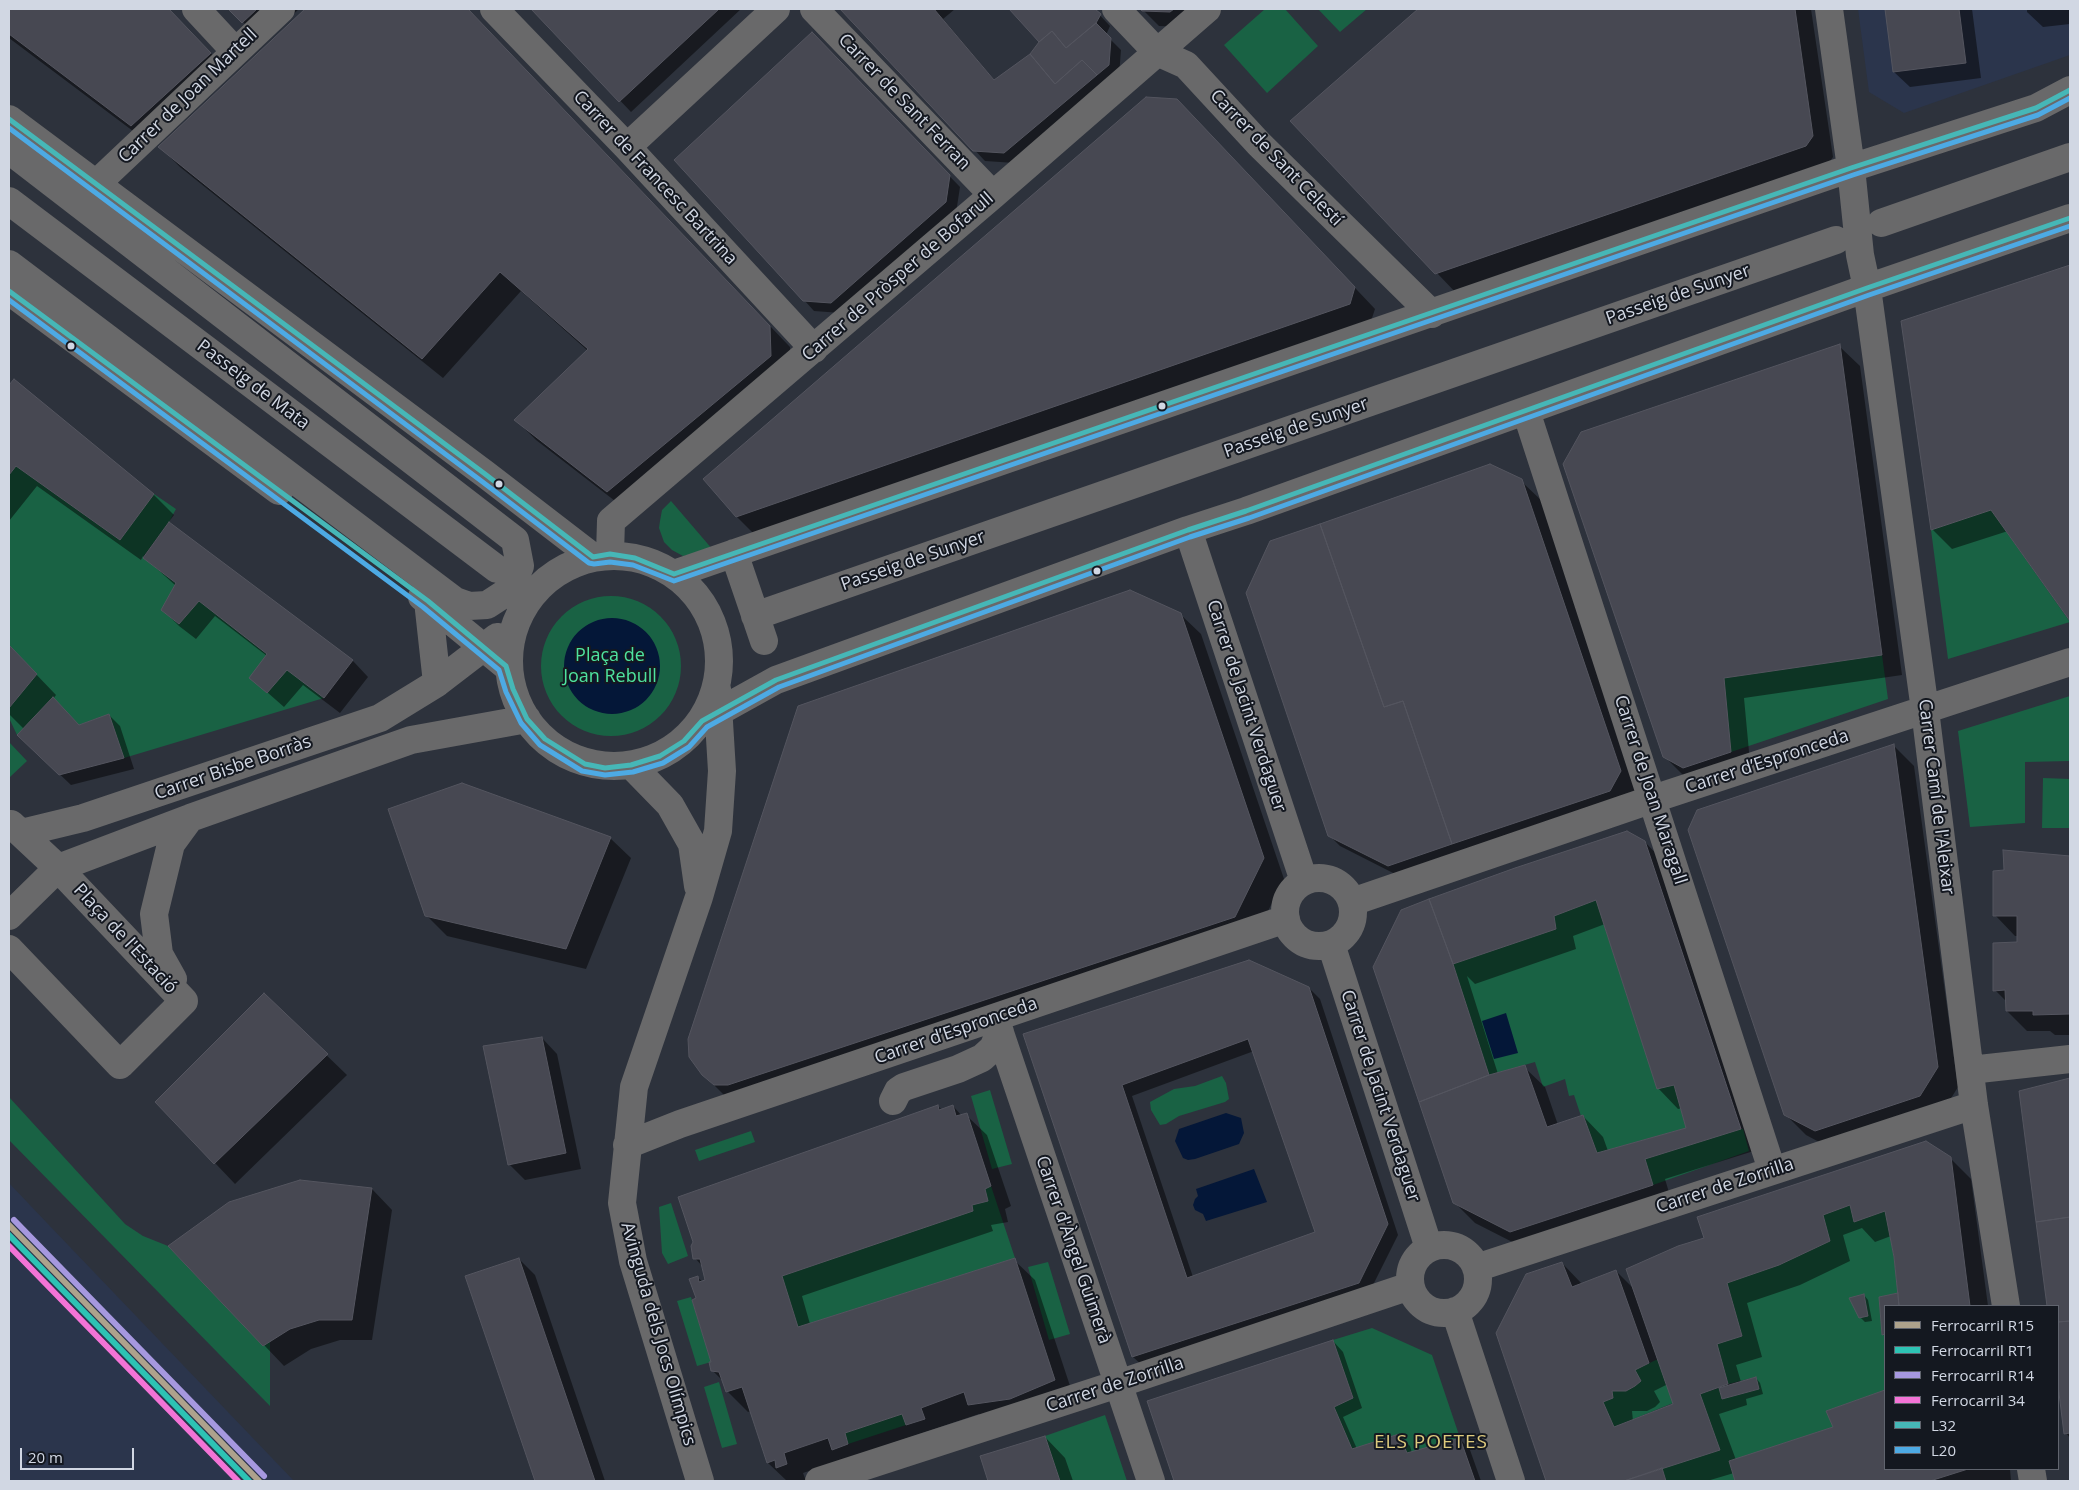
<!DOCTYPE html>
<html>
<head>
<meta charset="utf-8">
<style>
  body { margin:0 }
  #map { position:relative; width:2079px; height:1490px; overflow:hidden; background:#2d323c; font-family:"Open Sans",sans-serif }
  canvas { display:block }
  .frame { position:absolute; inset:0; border:10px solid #d1d7e3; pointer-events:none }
  .legend { position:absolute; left:1884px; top:1305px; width:175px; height:165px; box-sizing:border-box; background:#141820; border:1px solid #60646e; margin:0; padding:6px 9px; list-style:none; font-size:15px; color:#d1d7e3 }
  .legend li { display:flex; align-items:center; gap:10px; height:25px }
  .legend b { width:25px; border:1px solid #60646e }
  .scale { position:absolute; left:20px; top:1448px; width:114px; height:22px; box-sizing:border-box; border:2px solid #d1d7e3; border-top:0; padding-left:6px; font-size:15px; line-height:18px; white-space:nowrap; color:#d1d7e3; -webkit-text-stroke:4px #141820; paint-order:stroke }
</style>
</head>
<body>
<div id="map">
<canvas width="2079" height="1490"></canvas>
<div class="frame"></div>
<ul class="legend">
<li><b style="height:6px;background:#aea28c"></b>Ferrocarril R15</li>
<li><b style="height:6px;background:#2dc3b4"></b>Ferrocarril RT1</li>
<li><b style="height:6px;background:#a698df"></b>Ferrocarril R14</li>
<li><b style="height:6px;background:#f373d6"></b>Ferrocarril 34</li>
<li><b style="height:6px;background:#46b7b7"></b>L32</li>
<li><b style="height:6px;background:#4daae4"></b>L20</li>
</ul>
<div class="scale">20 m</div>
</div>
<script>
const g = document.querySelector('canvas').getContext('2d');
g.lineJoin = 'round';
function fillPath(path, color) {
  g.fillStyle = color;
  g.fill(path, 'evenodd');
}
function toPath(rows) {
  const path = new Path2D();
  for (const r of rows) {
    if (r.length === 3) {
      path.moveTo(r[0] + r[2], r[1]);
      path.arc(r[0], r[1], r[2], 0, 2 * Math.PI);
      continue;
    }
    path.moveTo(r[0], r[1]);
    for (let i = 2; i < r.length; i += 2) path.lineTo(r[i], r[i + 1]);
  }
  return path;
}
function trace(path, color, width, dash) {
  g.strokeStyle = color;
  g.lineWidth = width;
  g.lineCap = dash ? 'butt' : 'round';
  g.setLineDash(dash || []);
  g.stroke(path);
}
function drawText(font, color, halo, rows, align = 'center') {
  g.font = font + ' "Open Sans",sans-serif';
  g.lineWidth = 4;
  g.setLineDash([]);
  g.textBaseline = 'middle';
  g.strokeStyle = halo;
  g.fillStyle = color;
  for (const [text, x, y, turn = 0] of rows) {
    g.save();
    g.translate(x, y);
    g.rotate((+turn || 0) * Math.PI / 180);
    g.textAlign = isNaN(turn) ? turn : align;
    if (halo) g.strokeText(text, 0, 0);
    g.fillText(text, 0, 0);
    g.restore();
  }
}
const built = toPath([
  [1858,9,2070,9,2070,55,1904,113,1869,92],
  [9,1183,47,1223,294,1481,9,1481]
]);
const green = toPath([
  [1265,9,1285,9,1318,46,1267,93,1224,45],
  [1318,9,1367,9,1340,32],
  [16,466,120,540,154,494,176,509,169,522,143,557,176,583,162,610,179,624,199,601,324,698,124,758,109,714,79,725,53,697,17,735,9,718,9,708,37,674,9,645,9,475],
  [671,501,713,550,683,556,672,550,664,542,659,528,660,521,662,510],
  [1991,510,2070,622,1948,659,1931,530],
  [611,666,70],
  [1882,655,1888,699,1731,752,1724,678],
  [2070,696,2070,761,2025,762,2025,823,1970,827,1958,731],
  [9,742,27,761,10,777,9,776],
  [2043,778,2070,779,2070,828,2042,828],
  [1596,900,1657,1088,1674,1085,1686,1128,1597,1153,1583,1115,1581,1116,1574,1095,1569,1096,1565,1079,1543,1087,1535,1062,1489,1075,1453,964,1556,929,1554,916],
  [1222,1076,1226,1083,1229,1099,1225,1102,1179,1116,1166,1124,1160,1125,1151,1110,1150,1102,1174,1089,1195,1086],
  [990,1090,1012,1164,992,1169,971,1096],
  [9,1097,125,1224,143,1236,168,1246,263,1346,270,1341,270,1406,9,1140],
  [1741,1129,1743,1129,1749,1151,1653,1185,1645,1159],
  [751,1131,755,1142,699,1161,695,1150],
  [991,1186,1015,1258,798,1327,782,1276,973,1211,972,1205,988,1201,985,1189],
  [671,1203,688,1256,668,1264,662,1253,659,1207],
  [1850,1205,1854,1222,1885,1211,1894,1257,1898,1293,1879,1297,1882,1334,1885,1334,1885,1390,1826,1411,1833,1427,1729,1461,1735,1481,1666,1481,1662,1468,1720,1450,1700,1394,1719,1388,1722,1399,1759,1389,1756,1377,1728,1384,1717,1344,1742,1336,1727,1283,1779,1265,1830,1241,1823,1215],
  [1048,1262,1070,1334,1049,1340,1028,1267],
  [691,1297,711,1362,697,1366,677,1301],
  [1372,1328,1432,1355,1460,1438,1407,1453,1399,1434,1352,1449,1334,1407,1353,1397,1333,1340],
  [1658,1359,1673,1403,1614,1427,1603,1402,1613,1398,1612,1391,1626,1391,1635,1386,1641,1381,1635,1370],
  [719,1382,737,1444,722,1448,704,1387],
  [902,1414,906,1425,848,1444,845,1433],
  [1105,1415,1127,1481,1060,1481,1045,1436]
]);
const water = toPath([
  [612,666,48],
  [1506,1013,1518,1053,1494,1059,1482,1021],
  [1226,1113,1241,1118,1244,1133,1239,1144,1195,1159,1188,1160,1183,1158,1175,1141,1179,1129],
  [1254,1169,1267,1202,1206,1221,1203,1214,1195,1210,1193,1205,1195,1199,1198,1196,1196,1189]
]);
const shadow = toPath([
  [9,9,168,9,231,74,153,146,9,38],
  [230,9,299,9,263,42],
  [308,9,468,9,790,347,791,377,628,511,536,440,516,420,588,351,521,291,443,378,180,167,160,147],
  [533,9,741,9,631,112],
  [842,9,955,9,943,19,995,81,1031,55,1041,42,1011,9,1094,9,1110,26,1106,35,1121,50,1119,76,1015,163,985,161],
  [1142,9,1207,9,1186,27,1159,26],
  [1421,9,1811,9,1833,157,1826,167,1457,294,1292,121],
  [1886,9,1972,9,1981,78,1910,87,1894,72],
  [2027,9,2070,9,2070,24,2043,27,2027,12],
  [822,44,960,187,956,213,841,313,814,311,804,300],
  [1197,121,1375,309,1370,324,757,537,736,516],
  [2070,265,2070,619,2008,531,1952,549,1932,529,1902,322],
  [1839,346,1860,366,1902,675,1744,698,1751,773,1685,777,1665,757],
  [14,380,154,495,174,515,168,523,353,661,368,677,340,713,303,685,284,707,251,678,267,656,215,616,196,639,179,626,163,610,176,586,143,556,141,560,37,486,9,521,9,387],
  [1521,481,1542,501,1641,792,1399,876,1340,846,1329,835],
  [1180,614,1201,634,1284,879,1255,937,724,1095,703,1074],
  [9,646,56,695,53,699,79,726,109,715,120,726,134,769,71,785,29,745,24,729,9,714],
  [1894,746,1914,766,1958,1087,1940,1116,1836,1151,1806,1135,1785,1114],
  [610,838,631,858,586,969,447,936,426,915],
  [1645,842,1665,863,1760,1149,1665,1179,1673,1206,1532,1252,1475,1223,1454,1202,1374,967],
  [1605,924,1658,1088,1678,1109,1682,1108,1688,1129,1608,1151,1603,1137,1583,1116,1558,1125,1545,1087,1524,1067,1498,1074,1467,976,1475,984,1576,949,1573,936],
  [2043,856,2070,857,2070,1035,2055,1035,2050,1031,2027,1031,2007,1011,2007,1002,1995,990,2018,944,2018,936,2015,936,1995,915,2005,871],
  [1309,988,1320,999,1398,1235,1369,1293,1144,1367,1133,1357,1025,1035],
  [1254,1051,1317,1233,1193,1277,1132,1096],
  [264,995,347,1075,235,1184,157,1102],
  [542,1038,557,1054,581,1169,525,1180,510,1165],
  [2070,1079,2070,1438,2066,1433,2058,1375,2058,1306,2049,1306,2020,1092],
  [938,1106,942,1110,953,1106,962,1116,966,1115,987,1135,1011,1206,1005,1209,1008,1222,991,1225,993,1231,802,1296,810,1324,1014,1260,1035,1280,1075,1401,990,1425,979,1414,803,1473,806,1481,787,1481,768,1463,751,1411,748,1412,727,1391,724,1382,712,1370,713,1363,698,1299,697,1277,703,1282,707,1281,703,1267,695,1258],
  [1950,1158,1971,1179,1988,1306,1885,1306,1885,1337,1883,1334,1880,1298,1899,1294,1891,1236,1875,1242,1862,1228,1843,1235,1850,1261,1800,1285,1747,1303,1762,1357,1736,1365,1741,1382,1756,1378,1760,1383,1763,1394,1746,1399,1747,1405,1719,1414,1736,1460,1834,1428,1828,1412,1885,1392,1885,1469,2010,1469,2011,1481,1736,1481,1734,1473,1707,1481,1548,1481,1498,1334,1562,1263,1582,1284,1616,1271,1635,1290],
  [1668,1384,1675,1405,1633,1421,1632,1411,1647,1411,1655,1407,1660,1402,1654,1391],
  [372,1189,392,1210,372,1340,340,1340,311,1349,284,1366,264,1345],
  [519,1259,535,1275,605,1481,537,1481,467,1277],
  [1864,1295,1868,1300,1872,1321,1865,1322,1860,1317],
  [1333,1341,1343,1352,1362,1408,1343,1417,1357,1449,1399,1435,1410,1446,1412,1453,1460,1439,1470,1450,1481,1481,1176,1481,1149,1402],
  [1045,1437,1065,1458,1073,1481,989,1481,982,1457]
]);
const building = toPath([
  [9,9,169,9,211,53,131,126,9,34,9,9],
  [228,9,257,9,242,23,228,9],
  [305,9,468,9,770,326,771,356,607,492,514,420,588,349,500,272,422,359,158,147,305,9],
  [531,9,719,9,619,102,531,9],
  [840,9,934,9,994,80,1030,54,1055,84,1082,60,1097,75,1004,153,973,151,840,9],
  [1009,9,1095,9,1101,14,1096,23,1066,48,1052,31,1039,42,1009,9],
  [1140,9,1174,9,1170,12,1142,11,1140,9],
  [1418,9,1795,9,1813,136,1806,146,1435,274,1290,121,1418,9],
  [1885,9,1959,9,1966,63,1893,72,1885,9],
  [1096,23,1111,38,1109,65,1097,75,1082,60,1055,84,1030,54,1039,42,1052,31,1066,48,1096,23],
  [812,32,950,175,946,202,831,303,803,301,674,160,812,32],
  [1146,97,1177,99,1355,287,1350,304,736,517,703,479,1146,97],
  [2070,265,2070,621,1991,510,1931,530,1901,321,2070,265],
  [1840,344,1882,655,1724,678,1731,752,1683,768,1663,757,1563,464,1581,432,1840,344],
  [14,379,154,494,120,540,16,466,9,475,9,385,14,379],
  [1490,464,1522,479,1621,771,1610,791,1452,844,1403,701,1384,707,1320,524,1490,464],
  [169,522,353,660,324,698,287,670,267,693,249,678,267,654,199,601,179,624,161,610,176,583,143,558,169,522],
  [1320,524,1384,707,1403,701,1452,844,1388,866,1328,836,1246,593,1270,541,1320,524],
  [1130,590,1181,613,1264,858,1235,917,728,1085,714,1085,702,1075,689,1057,688,1039,798,706,1130,590],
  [9,645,37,674,9,708,9,645],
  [53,697,79,725,109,714,124,758,59,775,17,735,53,697],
  [1894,744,1938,1067,1920,1096,1815,1131,1784,1115,1688,830,1697,810,1894,744],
  [462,783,611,837,566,949,425,916,388,809,462,783],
  [1627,831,1645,841,1741,1129,1645,1159,1653,1185,1510,1232,1453,1203,1419,1102,1489,1075,1525,1065,1547,1127,1583,1115,1597,1153,1686,1128,1674,1085,1657,1089,1596,900,1554,916,1556,929,1453,964,1429,899,1515,868,1627,831],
  [2003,850,2070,856,2070,1014,2033,1015,2033,1011,2006,1011,2005,990,1993,991,1993,943,2017,942,2017,916,1993,916,1993,871,2004,870,2003,850],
  [1429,899,1453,964,1489,1075,1419,1102,1373,967,1401,910,1429,899],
  [1249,960,1309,987,1388,1224,1359,1283,1132,1357,1023,1034,1249,960],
  [1248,1039,1315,1232,1187,1278,1122,1085,1248,1039],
  [264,993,328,1054,214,1164,155,1102,264,993],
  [542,1037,566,1153,508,1165,483,1046,542,1037],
  [2070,1078,2070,1217,2036,1222,2019,1091,2070,1078],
  [938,1105,939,1110,953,1105,956,1116,967,1113,991,1186,985,1189,988,1201,972,1205,973,1211,782,1276,798,1327,1015,1258,1055,1380,1010,1399,968,1405,964,1392,921,1408,925,1419,906,1425,902,1414,845,1433,848,1444,832,1450,828,1438,784,1453,787,1464,776,1468,775,1460,767,1463,742,1387,726,1392,719,1372,711,1371,709,1362,711,1362,692,1300,696,1298,689,1279,698,1276,699,1282,705,1280,700,1259,693,1259,691,1246,693,1242,678,1197,938,1105],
  [1926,1141,1951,1157,1970,1306,1899,1306,1894,1257,1885,1211,1854,1222,1850,1205,1823,1215,1830,1241,1779,1265,1727,1283,1742,1336,1717,1344,1728,1384,1700,1394,1720,1450,1624,1481,1546,1481,1496,1333,1526,1274,1562,1262,1572,1287,1616,1270,1649,1363,1635,1370,1641,1381,1635,1386,1626,1391,1612,1391,1613,1398,1603,1402,1614,1427,1673,1404,1626,1269,1678,1246,1704,1238,1697,1217,1926,1141],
  [300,1180,372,1188,352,1320,319,1320,290,1329,263,1346,168,1246,229,1202,300,1180],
  [2070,1217,2070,1321,2058,1322,2058,1306,2047,1306,2036,1222,2070,1217],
  [519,1258,595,1481,535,1481,465,1276,519,1258],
  [1898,1293,1899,1306,1885,1306,1885,1334,1882,1335,1879,1297,1898,1293],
  [1864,1294,1868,1316,1859,1318,1849,1298,1864,1294],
  [2070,1321,2070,1433,2064,1434,2058,1385,2058,1322,2070,1321],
  [1333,1340,1353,1398,1334,1407,1352,1449,1399,1434,1407,1453,1460,1438,1475,1481,1174,1481,1147,1401,1333,1340],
  [1756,1377,1759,1389,1722,1399,1719,1388,1756,1377],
  [1885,1390,1885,1469,1968,1469,1930,1481,1735,1481,1729,1461,1833,1427,1826,1411,1885,1390],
  [1045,1436,1060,1481,988,1481,980,1456,1045,1436],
  [1662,1468,1666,1481,1624,1481,1662,1468]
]);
const minor = toPath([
  [196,9,235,51],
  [494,9,627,147,814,349],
  [814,9,993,195],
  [1116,9,1157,52,1186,65,1259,144,1432,314],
  [1829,9,1851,168,1860,255,1867,288,1925,710,1974,1105,2006,1306],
  [9,119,485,474,593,557],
  [627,147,776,9],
  [9,150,515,540,520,566,510,590,487,605,469,606,455,601,9,264],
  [96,184,281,9],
  [9,201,497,569],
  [1881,223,2070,157],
  [9,291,279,491],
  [1526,411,1772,1170],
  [1188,530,1304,881],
  [734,553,764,641],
  [610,554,611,521,993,195,1207,9],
  [614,661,105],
  [674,574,1851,168,2036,108,2070,90],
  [422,597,506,666],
  [428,601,437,683],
  [755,616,1836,240],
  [702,721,776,680,1188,530,1246,511,1867,288,2070,218],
  [631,765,670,805,692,844,698,886],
  [21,833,83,818,380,718,437,683,497,637],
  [1319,912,34],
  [1352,902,1653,799,2070,662],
  [9,916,58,868,11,824],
  [1331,944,1429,1248],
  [9,949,120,1065,184,1001,58,868,190,818,411,740,527,719],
  [173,979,159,954,154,914,171,844,190,818],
  [995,1018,1151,1481],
  [1970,1070,2070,1059],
  [893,1101,898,1091,904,1087,958,1069,982,1058,993,1048,1000,1032],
  [627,1145,680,1124,1286,919],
  [1444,1279,34],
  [1476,1268,1974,1105],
  [1455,1311,1511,1481],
  [2031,1469,2033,1481],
  [700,1481,633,1261,622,1203,634,1087,699,897,718,831,722,771,717,689],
  [819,1481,1118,1384,1410,1286]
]);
const bus1 = toPath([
  [9,119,485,474,593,557,610,554,635,558,674,574,1851,168,2036,108,2070,90],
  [9,291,428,601,506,666,513,689,527,719,545,739,585,764,605,768,631,765,660,756,684,741,702,721,776,680,1188,530,1246,511,1867,288,2070,218]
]);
const bus2 = toPath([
  [9,128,480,480,589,563,594,564,610,562,633,565,674,581,1853,175,2038,115,2070,98],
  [9,300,423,607,499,670,506,692,521,723,540,745,582,771,605,775,633,772,663,763,689,747,707,727,779,687,1190,537,1249,518,1869,295,2070,226]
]);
const rail1 = toPath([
  [9,1225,259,1481]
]);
const rail2 = toPath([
  [9,1235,249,1481]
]);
const rail3 = toPath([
  [14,1220,264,1476]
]);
const rail4 = toPath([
  [9,1246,238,1481]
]);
const markers = [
  [71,346,4.5,"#d1d7e3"],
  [1162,406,4.5,"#d1d7e3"],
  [499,484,4.5,"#d1d7e3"],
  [1097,571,4.5,"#d1d7e3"]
];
const streetNames = [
  ["Carrer de Joan Martell",188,96,-44],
  ["Carrer de Sant Ferran",904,102,46],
  ["Carrer de Sant Celestí",1276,158,46],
  ["Carrer de Francesc Bartrina",655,178,47],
  ["Carrer de Pròsper de Bofarull",898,277,-41],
  ["Passeig de Sunyer",1678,295,-19],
  ["Passeig de Mata",253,385,37],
  ["Passeig de Sunyer",1296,428,-19],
  ["Passeig de Sunyer",913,561,-19],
  ["Carrer de Jacint Verdaguer",1246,706,72],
  ["Carrer d’Espronceda",1767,762,-18],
  ["Carrer Bisbe Borràs",233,768,-19],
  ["Carrer de Joan Maragall",1650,790,72],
  ["Carrer Camí de l'Aleixar",1936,797,83],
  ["Plaça de l'Estació",125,939,47],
  ["Carrer d’Espronceda",956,1031,-19],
  ["Carrer de Jacint Verdaguer",1380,1096,72],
  ["Carrer de Zorrilla",1725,1186,-18],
  ["Carrer d'Àngel Guimerà",1073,1250,71],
  ["Avinguda dels Jocs Olímpics",658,1334,74],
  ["Carrer de Zorrilla",1115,1385,-18]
];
const parkNames = [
  ["Plaça de",610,656],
  ["Joan Rebull",610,677]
];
const neighbourhoodNames = [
  ["ELS POETES",1431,1443]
];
fillPath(built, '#2b354c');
fillPath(green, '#196244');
fillPath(water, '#041738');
fillPath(shadow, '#0007');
fillPath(building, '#474852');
trace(building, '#54555f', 1);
trace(minor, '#69696a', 28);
trace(bus1, '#46b7b7', 5);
trace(bus2, '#4daae4', 5);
trace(rail1, '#aea28c', 6);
trace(rail2, '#2dc3b4', 6);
trace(rail3, '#a698df', 6);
trace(rail4, '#f373d6', 6);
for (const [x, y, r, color] of markers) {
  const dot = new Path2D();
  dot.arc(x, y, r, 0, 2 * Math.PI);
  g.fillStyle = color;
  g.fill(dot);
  trace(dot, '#141820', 2);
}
drawText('18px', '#d1d7e3', '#141820', streetNames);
drawText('18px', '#4ee39f', '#141820', parkNames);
g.letterSpacing = '1px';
drawText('19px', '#deca7d', '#141820', neighbourhoodNames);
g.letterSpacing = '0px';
</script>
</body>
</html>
